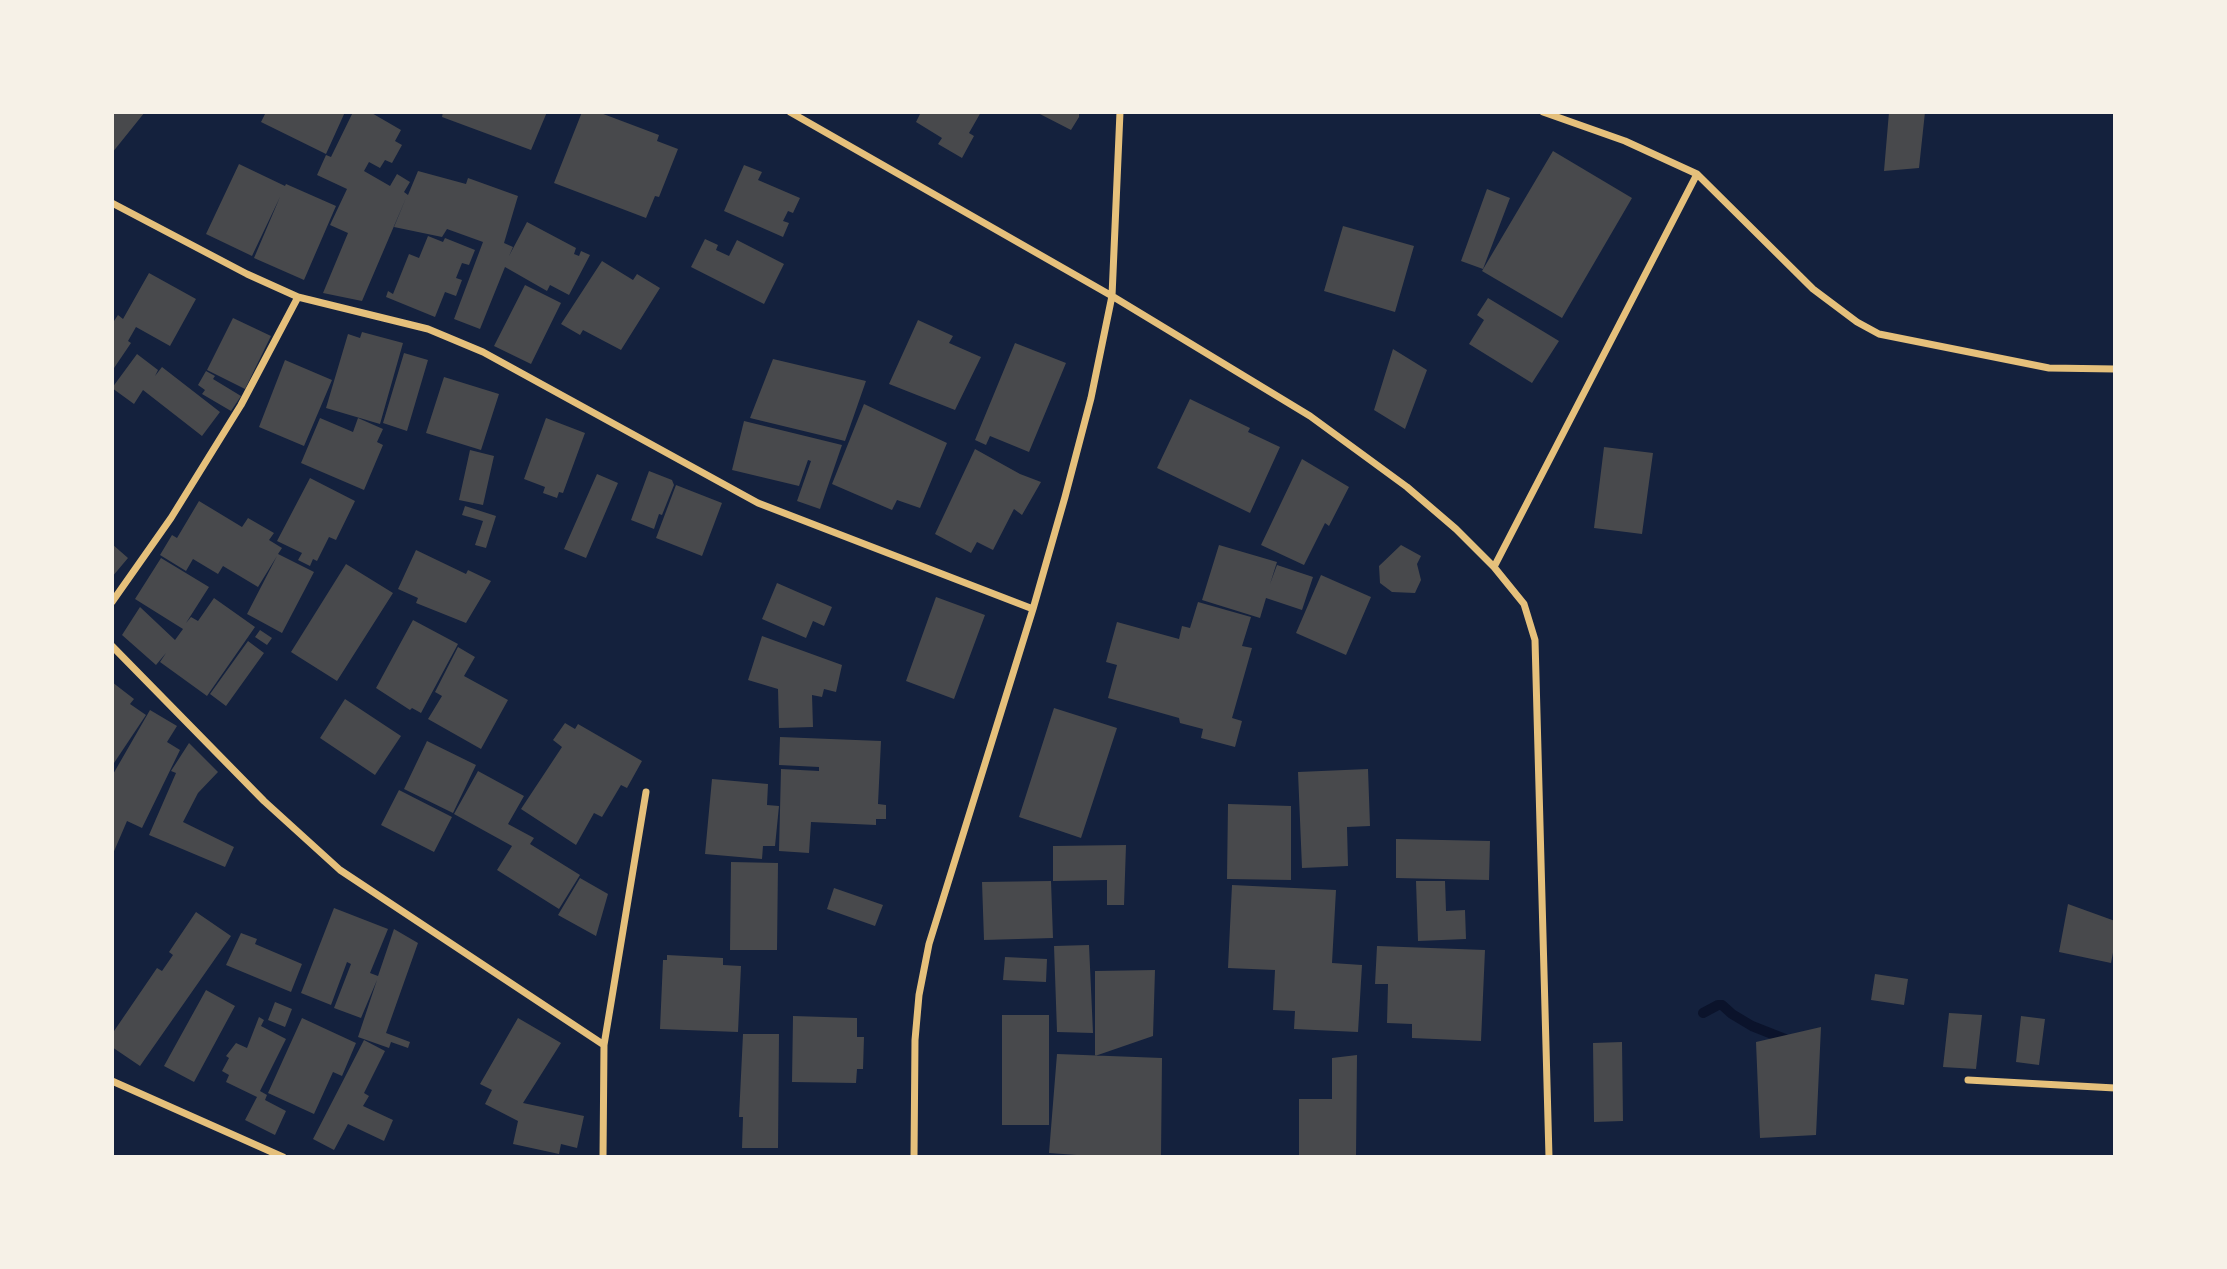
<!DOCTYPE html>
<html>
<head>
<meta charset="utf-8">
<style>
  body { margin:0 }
  #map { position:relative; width:2227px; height:1269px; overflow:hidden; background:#14213d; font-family:"Asap Condensed",sans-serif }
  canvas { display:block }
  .frame { position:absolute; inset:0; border:114px solid #f6f1e7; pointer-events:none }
</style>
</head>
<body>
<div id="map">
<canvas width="2227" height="1269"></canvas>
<div class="frame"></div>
</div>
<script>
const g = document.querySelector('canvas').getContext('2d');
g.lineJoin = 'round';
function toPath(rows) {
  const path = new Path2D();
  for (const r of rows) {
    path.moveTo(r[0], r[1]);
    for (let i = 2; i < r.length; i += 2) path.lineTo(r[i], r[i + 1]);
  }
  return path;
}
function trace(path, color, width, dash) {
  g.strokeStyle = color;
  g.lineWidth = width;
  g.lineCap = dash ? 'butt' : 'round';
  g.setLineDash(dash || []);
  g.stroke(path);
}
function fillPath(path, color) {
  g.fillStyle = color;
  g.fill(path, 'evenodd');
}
const stream = toPath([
  [1703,1013,1718,1005,1722,1005,1732,1014,1752,1026,1790,1041]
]);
const building = toPath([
  [112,112,145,112,112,153],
  [266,112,345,112,326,154,261,122],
  [353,112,370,112,401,130,395,141,402,145,392,163,385,160,380,168,369,162,364,171,390,186,397,174,410,182,404,192,408,195,418,171,466,184,468,178,518,196,504,243,513,247,509,256,527,222,576,248,574,254,579,256,581,251,590,255,569,295,550,285,547,291,505,267,480,329,454,319,483,242,447,229,442,237,394,227,406,198,362,301,323,293,348,233,330,225,347,189,317,175,326,155,331,157],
  [443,112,547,112,531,150,442,117],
  [582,112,598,112,659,135,657,141,678,149,659,197,655,196,646,218,554,183],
  [921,112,981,112,969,133,974,136,962,158,938,144,942,138,916,122],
  [1036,112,1079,112,1079,117,1071,130],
  [1889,112,1925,112,1919,168,1884,171],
  [1553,151,1632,198,1562,318,1482,271],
  [239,164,285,186,286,184,336,206,304,280,254,258,280,197,252,256,206,234],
  [744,165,762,172,758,180,800,198,793,213,788,211,783,221,789,223,783,237,724,211],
  [1487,189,1510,198,1483,269,1461,261],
  [1343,226,1414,246,1395,312,1324,291],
  [428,236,443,242,445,238,475,250,469,265,462,263,456,278,462,280,456,296,445,292,435,317,386,297,388,291,393,294,409,254,419,258],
  [705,239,718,245,716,250,729,256,737,240,784,264,764,304,691,267],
  [602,261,633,280,637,274,660,288,621,350,583,330,580,335,561,324],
  [149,273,196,299,170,346,136,327,128,341,131,343,112,371,112,324,118,315,123,319],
  [525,285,561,303,531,364,494,346],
  [1488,298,1559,341,1532,383,1469,344,1484,320,1477,315],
  [233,318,271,336,245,389,207,370],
  [918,320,953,336,949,343,981,357,955,410,889,384],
  [362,332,403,343,380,424,326,408,348,334,360,338],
  [1015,343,1066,363,1029,452,990,436,986,445,975,440],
  [1393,349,1427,370,1405,429,1374,410],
  [404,353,428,360,407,431,383,423],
  [137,354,158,370,155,376,162,367,220,412,202,436,143,390,134,404,112,388],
  [773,359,866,381,845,441,750,418],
  [285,360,332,380,304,446,259,427],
  [206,371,215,376,213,379,241,396,231,411,202,394,205,390,198,385],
  [444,377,499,394,481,450,426,433],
  [1190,399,1250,428,1248,432,1280,447,1250,513,1157,468],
  [864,404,947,443,920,508,897,500,892,510,832,484],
  [320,418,353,432,358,418,383,429,377,442,383,445,364,490,301,463],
  [546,418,585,433,563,493,559,492,557,498,543,493,545,487,524,479],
  [744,421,842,445,820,509,797,501,811,461,808,460,799,486,732,470],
  [1604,447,1653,453,1642,534,1594,528],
  [975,449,1020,474,1041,482,1022,515,1014,509,993,550,977,542,971,553,935,534],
  [470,450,494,456,483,505,459,500],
  [1302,459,1349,487,1329,526,1325,523,1304,565,1261,545],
  [649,471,672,480,674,485,662,515,659,514,654,529,631,520],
  [597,474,618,483,586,558,564,549],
  [310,478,355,501,336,540,329,537,317,561,313,559,310,566,298,560,302,553,277,541],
  [676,485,722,503,702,556,656,538],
  [199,501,242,527,248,518,274,533,269,540,282,548,278,554,314,572,282,633,247,614,277,556,258,587,223,566,218,574,193,559,186,571,160,555,172,535,177,538],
  [465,506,496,516,486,548,475,545,483,521,462,515],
  [112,544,128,558,112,577],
  [1219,545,1277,562,1270,584,1277,565,1313,577,1302,610,1266,598,1260,618,1202,600],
  [1401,545,1421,556,1417,564,1421,580,1415,593,1392,592,1380,583,1379,566],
  [416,550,466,574,468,570,491,581,466,623,416,603,418,598,398,589],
  [161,558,209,587,186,623,191,617,198,621,214,598,255,627,207,696,160,662,166,653,156,665,122,635,140,607,175,640,183,629,135,599],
  [346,564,393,593,337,681,291,652],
  [1321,575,1371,597,1346,655,1296,633],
  [777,583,832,607,824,626,813,621,806,638,762,619],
  [936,597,985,615,954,699,906,681],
  [1198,602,1251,617,1242,646,1252,648,1232,718,1242,721,1235,747,1201,738,1203,729,1180,723,1179,718,1108,698,1117,665,1106,662,1117,622,1179,639,1182,626,1190,628],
  [413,620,458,644,421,713,412,708,410,710,376,688],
  [260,630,272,638,267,645,255,637],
  [762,636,842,665,836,692,824,689,822,697,812,695,813,727,779,728,778,689,748,680],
  [248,641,264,653,226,706,210,694],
  [458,647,475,657,464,676,508,700,481,749,428,719,442,696,435,692],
  [112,682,134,699,130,704,146,715,112,766],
  [345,699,401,736,375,775,320,738],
  [1054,708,1117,728,1081,838,1019,817],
  [150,710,177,726,167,742,180,750,142,828,127,821,112,856,112,776],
  [565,723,575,729,578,724,642,761,627,788,621,785,602,817,594,813,576,845,521,809,562,747,553,740],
  [780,737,881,741,878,804,886,805,886,819,876,819,876,825,811,822,809,853,779,851,781,769,819,771,819,767,779,765],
  [427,741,476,765,453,813,404,789],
  [189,743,218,772,198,793,183,822,234,847,225,867,149,835,176,773,171,771],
  [1368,769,1370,826,1347,827,1348,866,1302,868,1298,772],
  [478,771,524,796,508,824,534,838,530,844,580,875,559,909,497,870,512,846,454,814],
  [712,779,768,784,767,805,779,806,775,846,763,846,762,859,705,854],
  [399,790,452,817,434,852,381,825],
  [1228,804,1291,806,1291,880,1227,879],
  [1396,839,1490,841,1489,880,1396,878],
  [1126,845,1124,905,1107,905,1107,880,1053,881,1053,846],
  [731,862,778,863,777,950,730,950],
  [580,878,608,894,596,936,558,915],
  [1051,881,1053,938,984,940,982,882],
  [1416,881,1445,881,1446,911,1465,910,1466,939,1418,941],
  [1232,885,1336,890,1332,963,1362,965,1358,1032,1294,1029,1295,1011,1273,1010,1275,970,1228,968],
  [834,888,883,905,875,926,827,909],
  [2068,904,2115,921,2115,942,2111,963,2059,952],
  [334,908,388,929,370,973,378,976,394,929,418,943,386,1033,410,1042,408,1048,391,1042,389,1048,358,1037,377,980,361,1018,334,1008,351,964,347,962,331,1005,301,993],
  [196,912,231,936,140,1066,112,1047,112,1034,157,968,162,971,173,955,169,952],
  [241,933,257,939,255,944,302,964,291,992,226,965],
  [1089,945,1093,1033,1057,1032,1054,946],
  [1377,946,1485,950,1481,1041,1412,1038,1412,1024,1387,1023,1388,984,1375,984],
  [667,955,723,958,723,965,741,966,738,1032,660,1029,663,960,667,960],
  [1005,957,1047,959,1046,982,1003,980],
  [1155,970,1153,1036,1095,1056,1095,971],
  [1875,974,1908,979,1904,1005,1871,1000],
  [206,990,235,1006,194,1082,164,1066],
  [275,1002,292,1009,285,1027,268,1020],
  [1949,1013,1982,1015,1976,1069,1943,1067],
  [1002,1015,1049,1015,1049,1125,1002,1125],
  [793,1016,857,1018,857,1037,864,1037,863,1069,857,1069,856,1083,792,1082],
  [2021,1016,2045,1019,2039,1065,2016,1062],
  [259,1017,264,1020,261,1026,286,1039,260,1091,267,1095,265,1100,286,1111,275,1135,245,1120,257,1097,226,1082,229,1075,222,1071,229,1058,226,1056,236,1043,247,1048],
  [302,1018,356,1043,342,1076,333,1072,314,1114,268,1093],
  [518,1018,561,1043,523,1103,584,1116,577,1148,561,1144,559,1154,513,1144,518,1121,485,1104,492,1090,480,1084],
  [1821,1027,1816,1135,1760,1138,1756,1042],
  [743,1034,779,1034,778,1148,742,1148,743,1117,739,1117],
  [364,1040,385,1051,364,1093,369,1096,363,1106,393,1120,384,1141,348,1124,334,1150,313,1139],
  [1622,1042,1623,1121,1594,1122,1593,1043],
  [1057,1054,1162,1058,1161,1157,1104,1157,1049,1153],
  [1357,1055,1356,1157,1299,1157,1299,1099,1332,1099,1332,1058]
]);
const minor = toPath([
  [790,112,1112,296,1310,416,1407,487,1456,529,1494,567],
  [1543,112,1625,141,1697,174,1813,289,1857,322,1879,334,2049,368,2115,369],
  [112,203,247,274,298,297,428,329,483,352,758,503,1033,609],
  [112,602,171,518,241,405,298,297],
  [112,646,264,801,340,870,604,1045,603,1157],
  [604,1045,646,792],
  [1968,1080,2115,1088],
  [112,1081,283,1157],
  [914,1157,915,1040,919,995,929,944,1033,609,1065,497,1091,398,1112,296,1120,112],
  [1549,1157,1535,640,1524,604,1494,567,1697,174]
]);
trace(stream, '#0b132b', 10);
fillPath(building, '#48494c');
trace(minor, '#e5c07b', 7);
</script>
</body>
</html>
